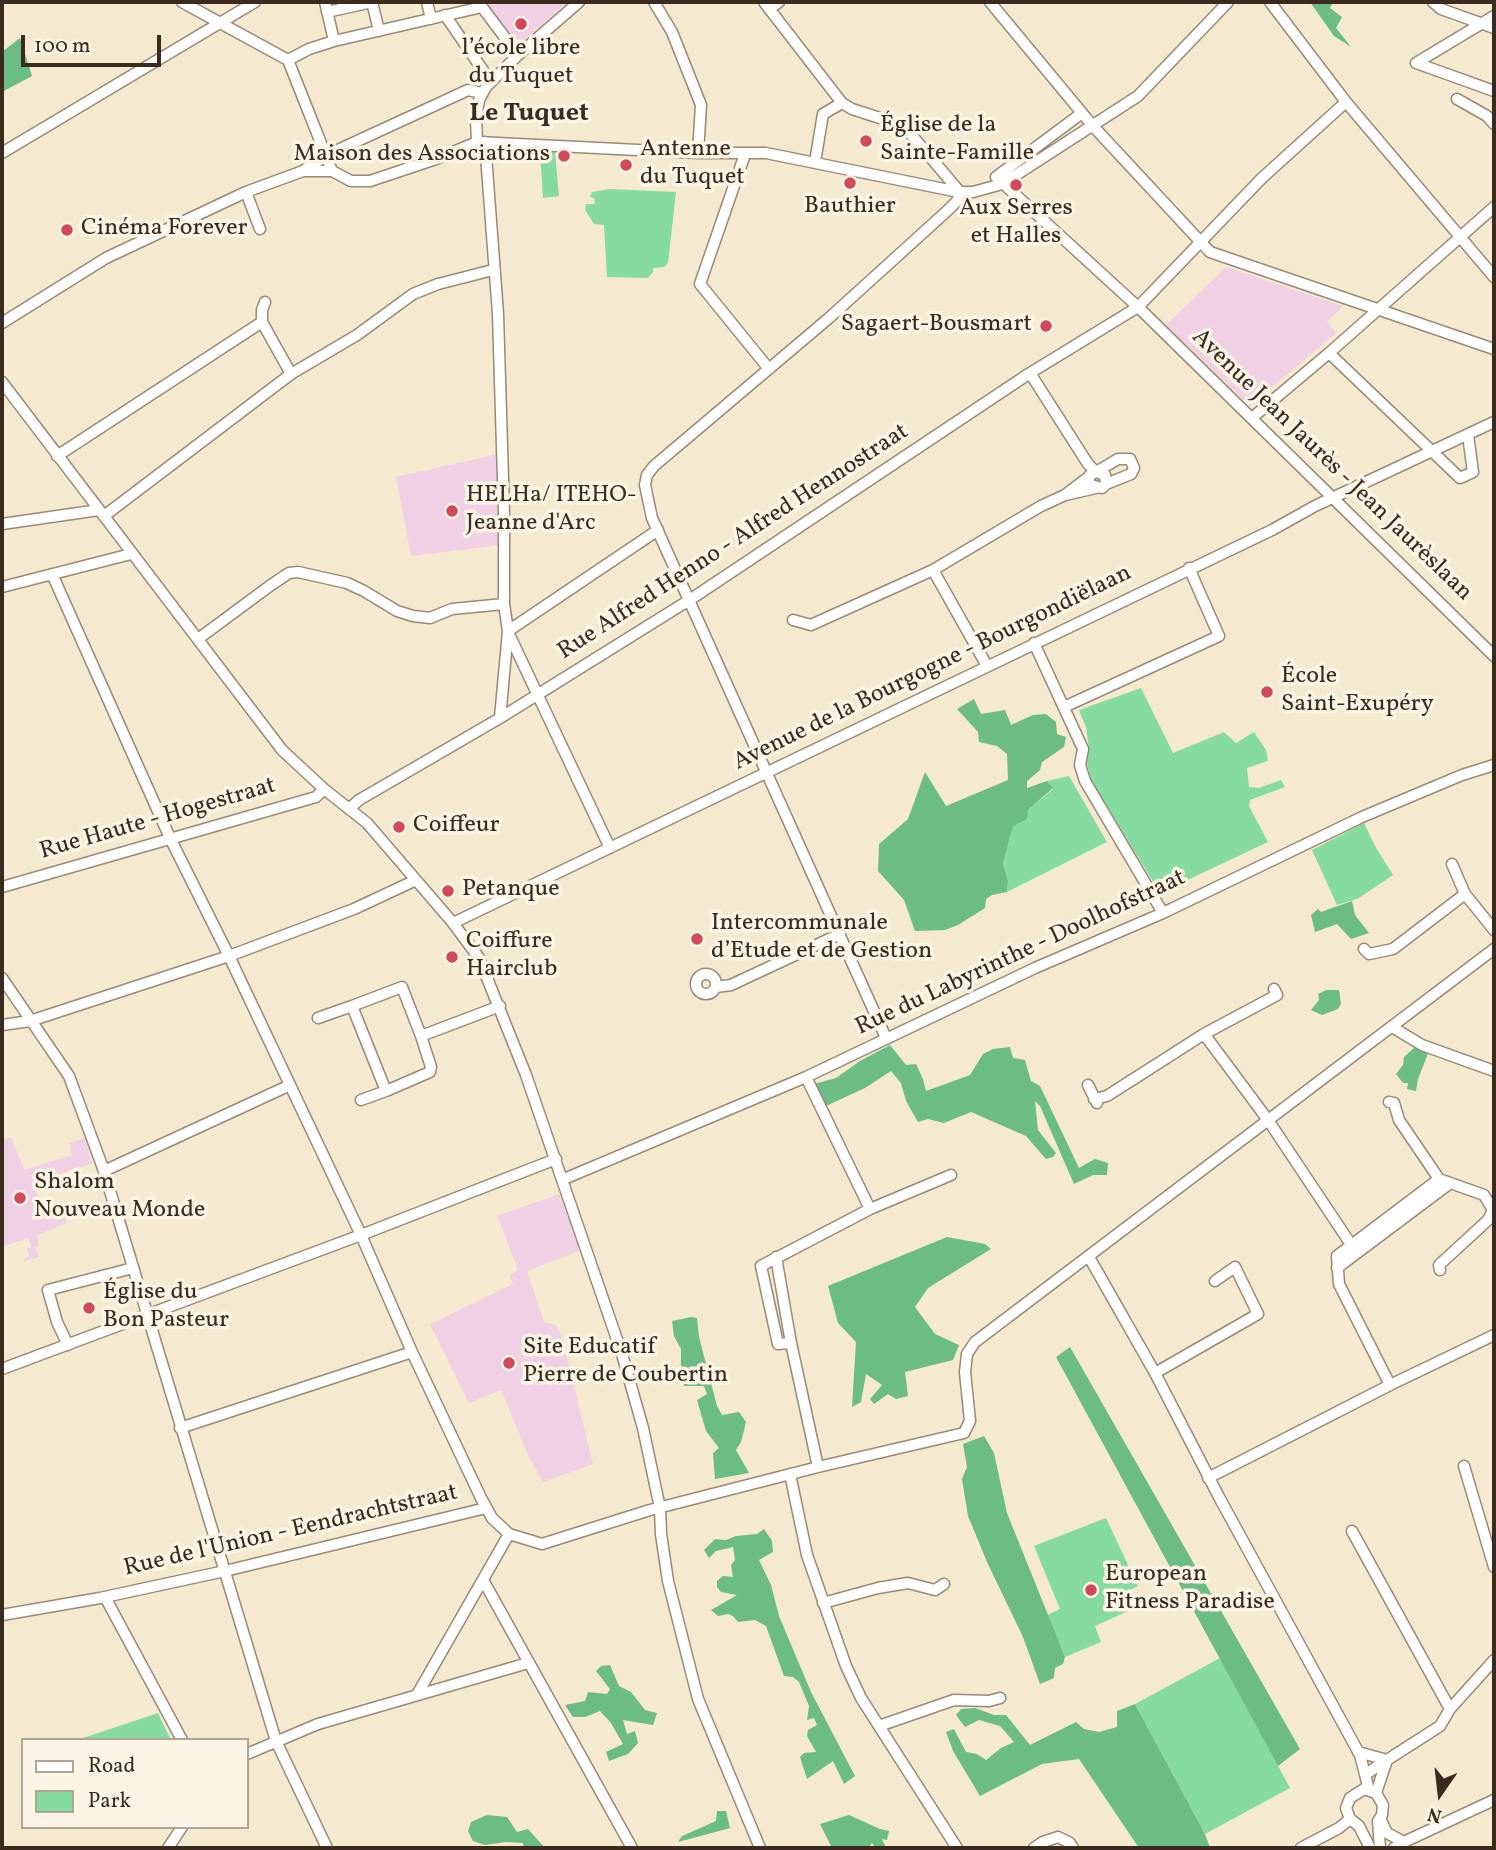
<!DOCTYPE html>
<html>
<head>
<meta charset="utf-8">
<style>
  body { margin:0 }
  #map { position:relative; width:1496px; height:1850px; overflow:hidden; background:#f5e9cf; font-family:Vollkorn,serif }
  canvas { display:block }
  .frame { position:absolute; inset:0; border:4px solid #3b2a1e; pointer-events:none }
  .legend { position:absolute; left:21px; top:1738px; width:228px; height:91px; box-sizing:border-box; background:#fcf5e5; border:2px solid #afa495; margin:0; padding:9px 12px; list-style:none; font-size:21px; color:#3b2a1e }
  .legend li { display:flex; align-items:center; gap:14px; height:35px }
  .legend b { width:35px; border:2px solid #afa495 }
  .north { position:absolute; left:1405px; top:1759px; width:70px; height:70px; -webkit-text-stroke:5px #fcf5e5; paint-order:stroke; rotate:194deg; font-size:19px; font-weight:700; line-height:28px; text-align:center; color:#3b2a1e }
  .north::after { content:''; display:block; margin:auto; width:24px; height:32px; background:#3b2a1e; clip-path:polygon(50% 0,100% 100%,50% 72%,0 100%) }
  .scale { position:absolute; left:21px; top:35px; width:140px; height:32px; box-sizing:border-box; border:4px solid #3b2a1e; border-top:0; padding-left:9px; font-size:21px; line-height:24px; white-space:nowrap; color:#3b2a1e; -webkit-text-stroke:5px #fcf5e5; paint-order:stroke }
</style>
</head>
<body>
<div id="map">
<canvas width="1496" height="1850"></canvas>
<div class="frame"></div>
<ul class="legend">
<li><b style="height:9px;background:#fff"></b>Road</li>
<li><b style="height:19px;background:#86dca0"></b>Park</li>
</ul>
<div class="north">N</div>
<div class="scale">100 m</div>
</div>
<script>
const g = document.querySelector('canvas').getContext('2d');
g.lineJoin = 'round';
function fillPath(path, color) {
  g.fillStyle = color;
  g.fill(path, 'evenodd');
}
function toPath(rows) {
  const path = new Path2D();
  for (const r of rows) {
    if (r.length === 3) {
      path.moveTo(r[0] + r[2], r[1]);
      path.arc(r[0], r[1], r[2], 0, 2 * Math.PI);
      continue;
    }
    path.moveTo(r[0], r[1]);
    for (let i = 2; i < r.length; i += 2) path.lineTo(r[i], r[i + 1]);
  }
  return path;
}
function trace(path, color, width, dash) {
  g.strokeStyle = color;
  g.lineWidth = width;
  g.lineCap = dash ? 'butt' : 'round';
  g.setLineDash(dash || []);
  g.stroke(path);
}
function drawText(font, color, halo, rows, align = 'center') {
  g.font = font + ' Vollkorn,serif';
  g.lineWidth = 7;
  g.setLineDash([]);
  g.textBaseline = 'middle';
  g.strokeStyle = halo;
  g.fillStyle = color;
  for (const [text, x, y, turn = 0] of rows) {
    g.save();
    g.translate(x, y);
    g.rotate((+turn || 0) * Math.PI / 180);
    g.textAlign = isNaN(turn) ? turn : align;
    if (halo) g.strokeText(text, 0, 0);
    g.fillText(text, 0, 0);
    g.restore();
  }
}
const built = toPath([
  [484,2,568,2,516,47],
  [1226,267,1343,306,1327,321,1336,333,1250,406,1166,325],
  [503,453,502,545,411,556,396,477],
  [11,1137,24,1170,72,1155,69,1143,85,1138,92,1163,33,1183,45,1219,64,1214,67,1223,37,1235,39,1245,35,1247,39,1257,25,1261,24,1259,29,1256,27,1248,31,1247,28,1238,2,1247,2,1141],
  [559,1194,581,1250,527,1271,544,1322,557,1326,562,1337,593,1464,543,1482,528,1455,501,1390,469,1403,430,1324,513,1284,510,1276,518,1269,497,1216]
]);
const green = toPath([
  [555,152,559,196,543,198,540,153],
  [610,189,676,192,668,263,664,267,653,268,653,272,648,278,607,277,604,225,594,224,585,210,586,204,595,204,594,198,590,197,592,192],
  [1141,688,1173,753,1224,732,1236,743,1254,732,1266,750,1268,761,1247,768,1249,787,1259,788,1281,780,1285,787,1250,800,1249,806,1268,842,1160,893,1092,782,1087,764,1089,749,1086,727,1079,710],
  [1069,776,1107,842,1007,892,1008,881,1003,863,1013,825,1026,819,1028,810,1053,789,1047,781],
  [1364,823,1375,846,1393,875,1359,898,1337,905,1312,850],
  [1106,1518,1138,1586,1122,1594,1128,1611,1095,1626,1101,1642,1065,1657,1047,1615,1060,1609,1034,1546],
  [1220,1658,1290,1788,1205,1834,1135,1704],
  [158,1713,171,1740,77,1740]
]);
const forest = toPath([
  [1310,2,1333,2,1330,8,1342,17,1336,28,1351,47,1334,36],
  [20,38,32,76,2,92,2,52],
  [974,699,981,714,1005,710,1011,725,1033,715,1046,714,1056,722,1057,734,1066,737,1064,747,1042,762,1040,770,1027,781,1027,788,1047,781,1053,788,1028,810,1027,819,1013,826,1003,863,1008,881,1007,892,992,895,986,899,985,908,958,925,945,930,915,931,904,900,878,871,879,844,908,819,925,772,946,806,1008,780,1007,754,997,746,979,742,978,732,957,709],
  [1352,901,1355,915,1369,933,1351,939,1337,924,1315,932,1311,915,1318,909,1321,912],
  [1326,990,1339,990,1341,1004,1338,1009,1322,1015,1311,1010,1319,1000,1318,994],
  [890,1045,906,1065,916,1064,923,1079,926,1091,970,1075,983,1054,993,1049,1010,1047,1013,1058,1025,1060,1031,1081,1040,1086,1079,1168,1095,1159,1108,1163,1107,1175,1093,1175,1074,1184,1040,1106,1035,1101,1038,1130,1056,1153,1053,1157,1046,1159,1026,1136,971,1112,944,1123,928,1119,918,1122,906,1101,901,1083,891,1071,865,1088,826,1106,814,1084,836,1078,860,1061],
  [1416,1046,1429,1051,1418,1079,1416,1091,1407,1089,1408,1083,1403,1083,1396,1074,1403,1065,1404,1057],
  [947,1237,985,1244,991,1249,928,1288,915,1307,935,1334,959,1345,953,1360,905,1372,908,1396,896,1399,888,1394,874,1404,870,1399,882,1385,866,1374,861,1402,852,1407,856,1342,838,1323,828,1286],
  [691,1317,697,1318,699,1337,717,1406,722,1415,739,1412,746,1422,741,1442,736,1450,749,1473,715,1479,713,1453,719,1448,706,1431,697,1400,707,1394,704,1386,684,1386,681,1379,681,1349,674,1336,672,1321],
  [1070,1347,1300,1749,1278,1766,1056,1357],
  [984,1436,994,1453,1007,1513,1065,1657,1063,1664,1055,1668,1054,1678,1040,1684,1023,1637,987,1562,968,1516,962,1479,967,1467,963,1444],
  [764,1529,772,1541,773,1552,759,1560,771,1585,779,1616,811,1692,855,1776,844,1784,833,1761,807,1779,800,1757,804,1753,816,1752,807,1736,808,1730,817,1725,814,1718,807,1720,809,1706,799,1682,793,1677,784,1676,766,1626,755,1620,738,1622,733,1616,728,1614,718,1616,711,1610,737,1595,721,1592,717,1587,717,1581,723,1576,733,1577,731,1565,735,1560,733,1547,716,1551,709,1558,704,1550,715,1539,726,1540,736,1536,757,1534],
  [610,1665,619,1686,631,1692,645,1710,657,1713,653,1725,623,1720,627,1734,635,1731,638,1743,628,1754,609,1761,606,1752,623,1744,611,1723,600,1711,585,1717,573,1717,565,1705,585,1701,588,1692,607,1694,610,1689,596,1671,601,1666],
  [1135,1704,1205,1834,1210,1848,1139,1848,1079,1759,1042,1764,980,1796,953,1751,946,1732,954,1729,966,1752,977,1754,986,1760,1001,1748,1014,1742,1000,1726,979,1720,965,1727,956,1715,961,1709,975,1708,994,1715,1006,1715,1030,1745,1076,1722,1084,1729,1099,1732,1117,1727,1117,1711],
  [717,1811,726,1811,730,1828,678,1842,682,1836,716,1821],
  [487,1815,507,1817,517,1832,528,1829,545,1848,524,1848,523,1843,506,1842,485,1845,473,1841,468,1831,471,1822],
  [849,1815,880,1829,889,1831,887,1840,882,1839,886,1848,875,1848,872,1843,868,1848,832,1848,820,1824]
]);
const minor = toPath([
  [182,2,288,60,332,171],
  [325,2,334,41],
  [372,2,379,31],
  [427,2,431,19],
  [654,2,672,32,701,105,698,153],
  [764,2,842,103,852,109,886,120,909,132,959,191],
  [990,2,1092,125,1210,252,1494,349],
  [1270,2,1346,102,1494,277],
  [1433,2,1441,9,1494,28],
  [769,9,779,2],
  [327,12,372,2],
  [445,15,491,82],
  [288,60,309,49,334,41,482,7,518,55],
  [1416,63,1494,16],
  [1416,63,1494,91],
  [1457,99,1487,116,1494,124],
  [1082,113,996,177,1138,307,1494,656],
  [477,142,476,119,479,100,486,87,518,55,579,2],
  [485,142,498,314,504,513,504,604,508,631,500,718],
  [2,153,255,2],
  [745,154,700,284,769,369],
  [815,162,823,114,842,103],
  [303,171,327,155,468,90,482,93],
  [246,192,260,229],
  [265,302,262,310,262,322,291,374],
  [2,323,106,258,246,192,303,171,332,171,351,181,370,181,436,159,477,142,698,153,766,153,959,192,973,192,1002,184,1138,96,1228,2],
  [1329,353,1460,478,1473,472,1468,435],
  [1030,373,1088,464,1096,472,1105,475,1106,484,1102,488,1091,485,1088,481,1090,475,1096,472,1118,459,1130,459,1134,468,1131,474,1106,484],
  [2,382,282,750,324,789,367,823,453,923,479,958,526,1075,622,1354,643,1428,660,1508,661,1534,668,1581,698,1699,760,1848],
  [1253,417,1329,353,1494,207],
  [57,456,262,322],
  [1090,476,1065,495,1096,488],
  [104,516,291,374,357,335,413,294,438,284,493,270],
  [2,524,99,510],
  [933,570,987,666],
  [52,574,170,838,229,956,361,1235,412,1352,481,1498,492,1518,509,1534,542,1544,650,1510,818,1467,964,1433,970,1421,965,1372,967,1354,975,1342,1494,949],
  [2,587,131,554],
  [793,620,811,625,933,570,1041,506,1065,495],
  [508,631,658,530],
  [508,632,610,848],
  [198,639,271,585,289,573,298,572,347,583,364,591,397,611,413,616,430,618,452,609,504,604],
  [1034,643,1083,749,1080,765,1085,781,1163,913],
  [1064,707,1219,636,1189,568],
  [349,809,359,800,500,718,691,599,1030,373,1138,307,1262,178,1346,102],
  [1452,864,1465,894,1494,930],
  [2,887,316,797,324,789],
  [453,923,1272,530,1315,506,1494,422],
  [1364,949,1369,954,1393,949,1465,894],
  [706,984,10],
  [2,978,69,1076,104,1171,276,1741,327,1848],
  [716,987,731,985,840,934],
  [318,1018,352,1006],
  [2,1025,30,1021,229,956,354,909,416,880],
  [1392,1027,1422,1045,1494,1071],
  [1204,1034,1268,1120,1356,1252],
  [421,1036,402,987,352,1006,386,1091,430,1072,431,1067,421,1036,500,1006],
  [886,1038,652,518,645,485,647,475,654,466,829,318,947,211,958,200,959,192],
  [806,1077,870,1209,951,1175],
  [1088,1085,1097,1103],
  [1094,1099,1107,1096,1204,1034,1277,995,1274,989],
  [361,1100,386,1091],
  [1389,1102,1394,1103,1399,1120,1439,1179,1484,1195,1493,1210,1488,1220,1439,1265,1440,1270],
  [104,1171,288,1086],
  [564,1179,806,1077,1035,968,1163,913,1362,817,1462,775,1494,765],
  [776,1257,791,1343,818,1467],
  [1089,1257,1155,1373,1219,1497,1360,1755,1369,1790],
  [1337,1268,1449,1184],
  [791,1343,778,1344,761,1266,870,1209],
  [68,1345,57,1322,48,1290,133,1268],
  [2,1369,361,1235,556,1159],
  [1155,1373,1258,1314,1235,1267,1215,1281],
  [1390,1385,1339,1284,1337,1256,1439,1179],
  [180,1428,412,1352],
  [1464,1466,1494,1567],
  [790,1474,807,1555,846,1666,861,1698,957,1848],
  [1208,1478,1390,1385,1494,1335],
  [1352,1531,1450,1709],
  [483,1580,632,1848],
  [105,1597,182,1740],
  [823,1603,878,1588,908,1583,935,1590,944,1584],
  [2,1615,100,1598,225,1571,486,1508],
  [418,1693,509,1534],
  [879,1726,954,1700,989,1701,1000,1698],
  [1358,1752,1387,1760,1440,1726,1450,1709,1494,1660],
  [247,1754,318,1724,528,1663],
  [1366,1774,1387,1760,1376,1793],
  [1381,1820,1387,1833,1404,1842,1394,1848],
  [1404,1842,1494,1800],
  [168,1848,182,1827],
  [1034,1848,1043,1842,1058,1837,1070,1843,1073,1848],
  [1301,1848,1339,1828,1350,1819],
  [1370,1848,1359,1826,1350,1819,1346,1808,1350,1798,1364,1789,1376,1793,1383,1805,1382,1815,1378,1821,1380,1848]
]);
const markers = [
  [521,24,7,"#d1495b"],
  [866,141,7,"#d1495b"],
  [564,156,7,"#d1495b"],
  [626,165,7,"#d1495b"],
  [850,183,7,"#d1495b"],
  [1016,185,7,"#d1495b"],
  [67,230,7,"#d1495b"],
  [1046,326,7,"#d1495b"],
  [452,511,7,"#d1495b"],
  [1267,692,7,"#d1495b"],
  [399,827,7,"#d1495b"],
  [448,891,7,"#d1495b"],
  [697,939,7,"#d1495b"],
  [452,957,7,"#d1495b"],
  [20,1198,7,"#d1495b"],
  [89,1308,7,"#d1495b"],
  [509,1363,7,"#d1495b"],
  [1091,1590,7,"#d1495b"]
];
const poiNames = [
  ["l’école libre",521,50,"center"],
  ["du Tuquet",521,78,"center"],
  ["Église de la",880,127],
  ["Sainte-Famille",880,155],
  ["Antenne",640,151],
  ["du Tuquet",640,179],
  ["Maison des Associations",550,156,"right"],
  ["Bauthier",850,208,"center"],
  ["Aux Serres",1016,210,"center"],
  ["et Halles",1016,238,"center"],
  ["Cinéma Forever",81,230],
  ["Sagaert-Bousmart",1032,326,"right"],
  ["HELHa/ ITEHO-",466,497],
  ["Jeanne d'Arc",466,525],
  ["École",1281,678],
  ["Saint-Exupéry",1281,706],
  ["Coiffeur",413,827],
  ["Petanque",462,891],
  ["Intercommunale",711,925],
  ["d’Etude et de Gestion",711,953],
  ["Coiffure",466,943],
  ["Hairclub",466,971],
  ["Shalom",34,1184],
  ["Nouveau Monde",34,1212],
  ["Église du",103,1294],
  ["Bon Pasteur",103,1322],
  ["Site Educatif",523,1349],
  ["Pierre de Coubertin",523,1377],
  ["European",1105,1576],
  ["Fitness Paradise",1105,1604]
];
const streetNames = [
  ["Avenue Jean Jaurès - Jean Jaurèslaan",1331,466,44],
  ["Rue Alfred Henno - Alfred Hennostraat",734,543,-33],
  ["Avenue de la Bourgogne - Bourgondiëlaan",933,669,-26],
  ["Rue Haute - Hogestraat",158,820,-16],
  ["Rue du Labyrinthe - Doolhofstraat",1021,954,-25],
  ["Rue de l'Union - Eendrachtstraat",291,1532,-13]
];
const neighbourhoodNames = [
  ["Le Tuquet",529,115]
];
fillPath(built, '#f0d0e4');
fillPath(green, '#86dca0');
fillPath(forest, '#6cbc86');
trace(minor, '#988a76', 13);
trace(minor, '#fff', 10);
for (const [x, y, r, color] of markers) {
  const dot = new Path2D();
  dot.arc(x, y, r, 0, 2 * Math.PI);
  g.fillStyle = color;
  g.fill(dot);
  trace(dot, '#fcf5e5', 2.5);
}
drawText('24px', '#3b2a1e', '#fcf5e5', poiNames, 'left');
drawText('24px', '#3b2a1e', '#fcf5e5', streetNames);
drawText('bold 26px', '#3b2a1e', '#fcf5e5', neighbourhoodNames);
</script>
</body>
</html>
